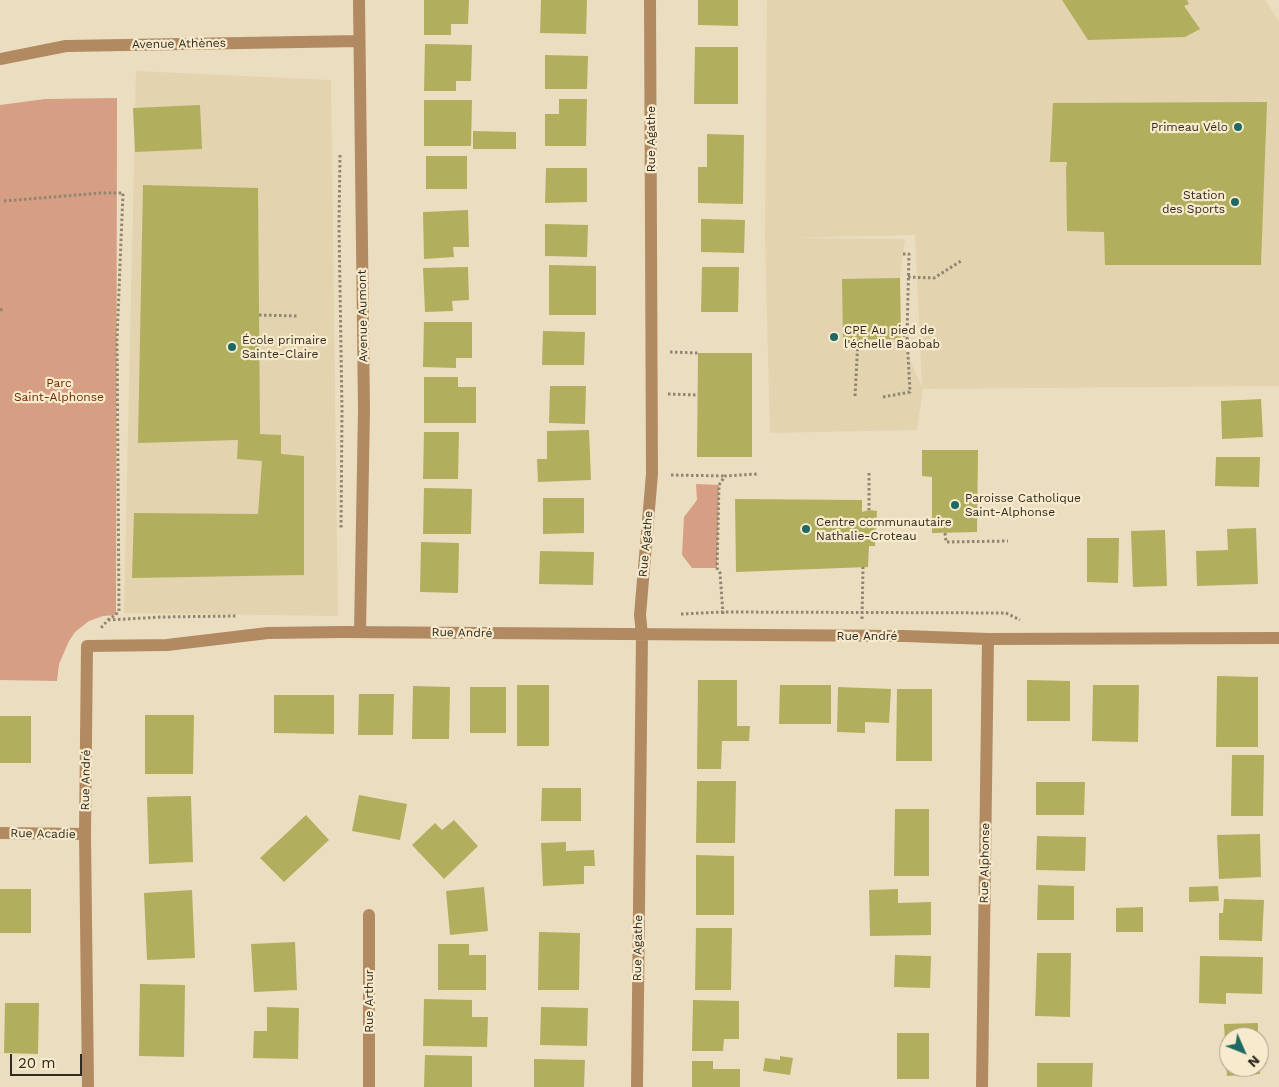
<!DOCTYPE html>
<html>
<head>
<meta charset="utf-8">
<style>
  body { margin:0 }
  #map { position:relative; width:1279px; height:1087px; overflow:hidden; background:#ebdec0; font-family:"Work Sans",sans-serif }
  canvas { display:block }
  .north { position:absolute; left:1219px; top:1027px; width:50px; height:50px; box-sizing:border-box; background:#f8ebcd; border:1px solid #a89e88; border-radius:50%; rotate:134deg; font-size:14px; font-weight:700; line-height:20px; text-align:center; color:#302b20 }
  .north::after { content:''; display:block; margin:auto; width:18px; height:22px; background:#1f6964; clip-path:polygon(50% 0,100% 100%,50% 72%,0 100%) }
  .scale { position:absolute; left:10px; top:1054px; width:72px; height:22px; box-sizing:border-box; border:2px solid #302b20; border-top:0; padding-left:6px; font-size:15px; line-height:18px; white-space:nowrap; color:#302b20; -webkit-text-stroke:4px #f8ebcd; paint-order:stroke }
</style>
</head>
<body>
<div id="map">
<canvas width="1279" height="1087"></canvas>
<div class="north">N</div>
<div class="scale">20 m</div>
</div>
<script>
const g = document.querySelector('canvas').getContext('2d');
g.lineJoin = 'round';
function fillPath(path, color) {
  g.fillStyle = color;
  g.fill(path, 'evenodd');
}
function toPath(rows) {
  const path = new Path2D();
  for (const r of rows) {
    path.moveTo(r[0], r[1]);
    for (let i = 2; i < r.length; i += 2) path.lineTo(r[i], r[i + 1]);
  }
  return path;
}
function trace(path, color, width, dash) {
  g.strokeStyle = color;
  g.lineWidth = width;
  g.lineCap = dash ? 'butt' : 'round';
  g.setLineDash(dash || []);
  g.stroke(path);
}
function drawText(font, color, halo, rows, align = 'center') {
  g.font = font + ' "Work Sans",sans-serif';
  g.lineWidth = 4.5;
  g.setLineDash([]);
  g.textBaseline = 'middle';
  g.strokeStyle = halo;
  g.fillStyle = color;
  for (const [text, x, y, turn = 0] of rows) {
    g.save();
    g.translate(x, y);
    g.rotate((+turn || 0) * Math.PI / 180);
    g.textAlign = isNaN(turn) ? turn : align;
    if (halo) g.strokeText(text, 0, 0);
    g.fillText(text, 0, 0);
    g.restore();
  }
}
const built = toPath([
  [767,0,1265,0,1279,22,1279,386,923,389,917,430,770,433,765,239],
  [915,235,922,387,901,339,900,278,905,239,790,238],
  [136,71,331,80,338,616,124,613]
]);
const green = toPath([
  [117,98,116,615,103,616,89,621,75,632,69,641,59,664,57,681,0,680,0,105,45,99],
  [696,484,719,485,717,568,692,568,682,555,684,517,697,500]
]);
const building = toPath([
  [424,0,469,0,468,24,451,24,451,35,424,35],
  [541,0,587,0,586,34,540,33],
  [698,0,738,0,738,26,698,25],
  [1062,0,1187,0,1189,4,1184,6,1200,29,1185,37,1088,40],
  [425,44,472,45,471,81,456,81,456,91,424,91],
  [695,47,738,47,738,104,694,104],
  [545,55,588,56,587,89,545,89],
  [559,99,587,99,586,146,545,146,545,114,559,114],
  [424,100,472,100,471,146,424,146],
  [1267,102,1261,265,1105,265,1104,232,1067,231,1066,168,1067,162,1050,162,1053,103],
  [200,105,202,149,135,152,133,108],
  [473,131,516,132,516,149,473,149],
  [707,134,744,135,743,204,698,203,698,167,707,167],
  [426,156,467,156,467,189,426,189],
  [546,168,587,168,587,202,545,203],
  [143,185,258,188,260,434,281,435,281,454,304,456,304,575,132,578,134,513,258,514,262,461,237,459,238,440,138,443],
  [468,210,469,247,453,247,454,257,424,259,423,212],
  [701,219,745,220,744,253,701,252],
  [545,224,588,225,587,257,545,256],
  [549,265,596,266,596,315,549,315],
  [468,267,469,300,452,301,453,311,425,312,423,268],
  [702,267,739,267,738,312,701,312],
  [900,278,901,339,843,340,842,279],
  [424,322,472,322,472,358,456,358,456,368,423,367],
  [543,331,585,332,584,365,542,365],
  [698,353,752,353,752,457,697,457],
  [424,377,458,377,458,387,476,387,476,423,424,423],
  [550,386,586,386,585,424,549,423],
  [1261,399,1263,437,1222,439,1221,401],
  [589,430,591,480,538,482,537,459,547,459,547,431],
  [424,432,459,432,458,479,423,479],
  [922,450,978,450,977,532,932,533,932,477,922,476],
  [1216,457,1260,457,1259,487,1215,486],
  [424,488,472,489,471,534,423,534],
  [543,498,584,498,584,533,543,534],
  [735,499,862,500,862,512,869,510,877,511,875,546,869,546,868,567,736,572],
  [1256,528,1258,584,1197,586,1196,551,1228,550,1227,529],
  [1165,530,1167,586,1133,587,1131,531],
  [1087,538,1119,538,1118,583,1087,582],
  [421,542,459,543,458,593,420,592],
  [540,551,594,552,593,585,539,584],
  [1217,676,1258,677,1258,747,1216,747],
  [698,680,737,680,737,726,750,726,749,741,722,741,721,769,697,769],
  [1027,680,1070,681,1070,721,1027,721],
  [517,685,549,685,549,746,517,746],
  [780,685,831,685,831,724,779,724],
  [1093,685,1139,685,1138,742,1092,741],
  [413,686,450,687,449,739,412,739],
  [470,687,506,687,506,733,470,733],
  [838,687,891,689,889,723,865,722,865,733,837,732],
  [897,689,932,689,932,761,896,761],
  [359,694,394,694,393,735,358,735],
  [274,695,334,695,334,734,274,733],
  [145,715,194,715,193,774,145,774],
  [0,716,31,716,31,763,0,763],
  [1232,755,1264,755,1263,816,1231,816],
  [697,781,736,781,735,843,696,843],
  [1036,782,1085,782,1084,815,1036,815],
  [542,788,581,788,581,821,541,821],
  [359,795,407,804,400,840,352,831],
  [191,796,193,862,149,864,147,797],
  [895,809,929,809,929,876,894,876],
  [306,815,329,840,284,882,260,858],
  [454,820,478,846,444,879,412,845,435,823,442,830],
  [1260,834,1261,877,1219,879,1217,835],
  [1037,836,1086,837,1085,871,1036,870],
  [566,842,566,851,594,850,595,866,584,866,584,884,543,886,541,843],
  [696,855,734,856,734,915,696,915],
  [1038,885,1074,886,1074,920,1037,920],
  [1218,886,1219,901,1189,902,1189,887],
  [484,887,488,931,450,935,446,891],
  [0,889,31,889,31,933,0,933],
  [898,889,898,903,931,902,931,935,870,936,869,890],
  [192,890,195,958,147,960,144,893],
  [1224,899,1264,900,1262,941,1219,940,1219,913,1223,913],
  [1143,907,1143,932,1116,932,1116,908],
  [696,928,732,928,731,990,695,990],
  [539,932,580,933,579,990,538,990],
  [295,942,297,990,254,992,251,944],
  [438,944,469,944,469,955,486,955,486,990,438,990],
  [1037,953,1071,953,1070,1017,1035,1016],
  [895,955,931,956,930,988,894,987],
  [1200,956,1263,957,1262,994,1226,993,1226,1004,1199,1003],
  [140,984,185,985,184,1057,139,1056],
  [424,999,472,1000,472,1017,488,1017,487,1047,423,1046],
  [693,1000,739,1001,739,1039,724,1039,723,1051,692,1051],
  [5,1003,39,1003,38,1054,4,1053],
  [267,1007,299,1008,298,1059,253,1058,254,1031,267,1031],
  [541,1007,588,1008,587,1046,540,1045],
  [1258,1023,1258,1037,1229,1037,1229,1067,1260,1067,1260,1074,1227,1076,1224,1024],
  [897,1033,929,1033,929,1079,897,1079],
  [425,1055,472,1056,472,1087,424,1087],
  [780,1056,793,1058,790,1075,763,1071,765,1058,780,1060],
  [534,1059,585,1060,584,1087,534,1087],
  [692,1061,713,1061,713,1069,740,1069,740,1087,692,1087],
  [1037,1063,1093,1063,1092,1087,1037,1087]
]);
const path = toPath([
  [340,155,339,225,342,411,341,529],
  [4,201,101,193,123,193,117,339,119,612,108,620,101,628],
  [903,254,909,254,907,336],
  [908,277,934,278,961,261],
  [0,310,4,309],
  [259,315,297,316],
  [670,352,698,353],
  [668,394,698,395],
  [855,396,858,340],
  [883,397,910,392,907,336,901,335],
  [869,473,869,510],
  [671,475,724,476],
  [945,533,946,542,1008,541],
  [681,614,723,612,1006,613,1020,620],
  [723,614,720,573,717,568,719,485,725,476,757,474],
  [862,619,863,567],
  [108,620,162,617,237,616]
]);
const street = toPath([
  [359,0,364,410,360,632],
  [0,59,66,46,359,41],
  [0,833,85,834],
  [369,915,369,1087],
  [88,1087,85,834,87,646,167,645,268,633,343,632,904,636,988,639,1279,638],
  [637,1087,642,635,640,615,652,474,650,0],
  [982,1087,988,639]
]);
const markers = [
  [1238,127,5,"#1f6964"],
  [1235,202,5,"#1f6964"],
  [834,337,5,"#1f6964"],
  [232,347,5,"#1f6964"],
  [955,505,5,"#1f6964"],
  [806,529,5,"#1f6964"]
];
const streetNames = [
  ["Avenue Athènes",179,44,-1],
  ["Rue Agathe",651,139,-90],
  ["Avenue Aumont",363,316,-91],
  ["Rue Agathe",646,544,-85],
  ["Rue André",462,633,1],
  ["Rue André",867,636],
  ["Rue André",86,780,-89],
  ["Rue Acadie",43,834,1],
  ["Rue Alphonse",985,863,-89],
  ["Rue Agathe",638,948,-89],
  ["Rue Arthur",369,1001,-90]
];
const poiNames = [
  ["Primeau Vélo",1228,127,"right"],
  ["Station",1225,195,"right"],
  ["des Sports",1225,209,"right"],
  ["CPE Au pied de",844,330],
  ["l'échelle Baobab",844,344],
  ["École primaire",242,340],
  ["Sainte-Claire",242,354],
  ["Paroisse Catholique",965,498],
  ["Saint-Alphonse",965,512],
  ["Centre communautaire",816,522],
  ["Nathalie-Croteau",816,536]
];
const parkNames = [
  ["Parc",59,383],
  ["Saint-Alphonse",59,397]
];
fillPath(built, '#e3d3af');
fillPath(green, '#d69e83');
fillPath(building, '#b1ae5e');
trace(path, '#8f8671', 3, [2.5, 2.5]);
trace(street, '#b18a62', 12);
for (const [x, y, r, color] of markers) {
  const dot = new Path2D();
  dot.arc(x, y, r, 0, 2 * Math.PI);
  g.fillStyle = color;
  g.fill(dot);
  trace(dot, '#f8ebcd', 2);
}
drawText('12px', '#302b20', '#f8ebcd', streetNames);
drawText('12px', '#302b20', '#f8ebcd', poiNames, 'left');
drawText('12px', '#6d2b00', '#f8ebcd', parkNames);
</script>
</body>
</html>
